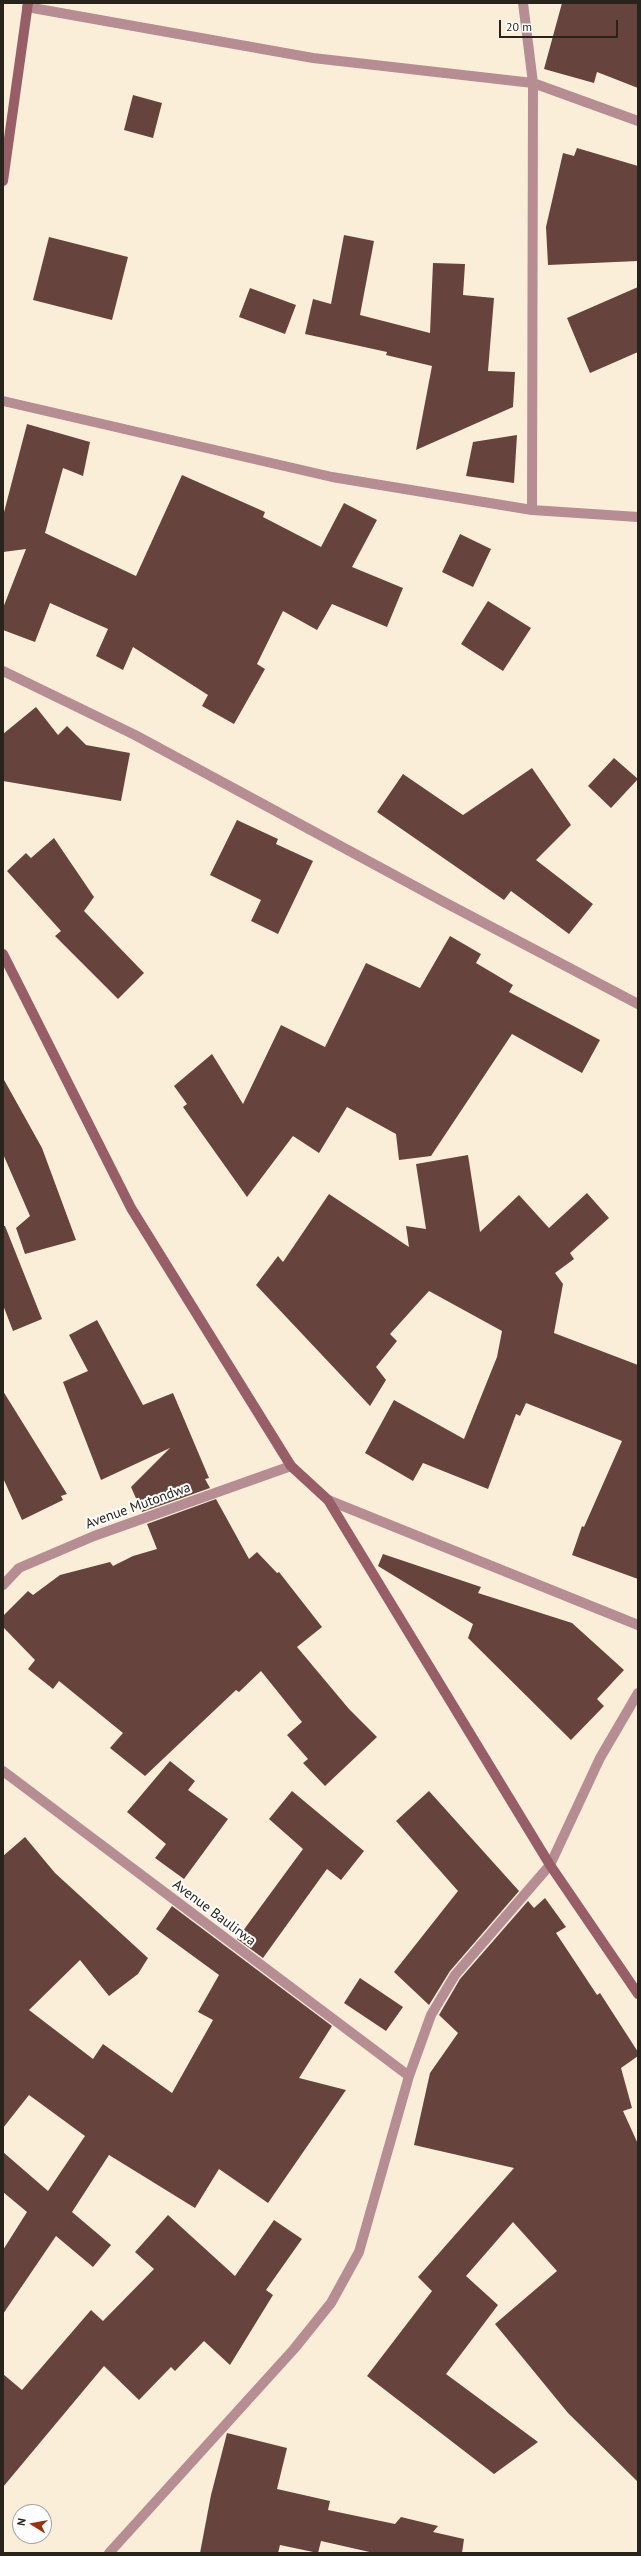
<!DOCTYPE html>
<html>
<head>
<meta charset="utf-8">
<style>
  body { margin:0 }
  #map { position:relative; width:641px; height:2556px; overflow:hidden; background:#fbeed8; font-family:"PT Sans",sans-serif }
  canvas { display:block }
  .frame { position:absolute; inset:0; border:4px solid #28241c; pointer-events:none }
  .north { position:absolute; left:12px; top:2504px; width:40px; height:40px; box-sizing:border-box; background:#fdfdfd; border:1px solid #a8a6a3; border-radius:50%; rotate:281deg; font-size:11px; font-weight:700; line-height:16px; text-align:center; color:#28241c }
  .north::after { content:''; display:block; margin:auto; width:14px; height:18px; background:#9a3313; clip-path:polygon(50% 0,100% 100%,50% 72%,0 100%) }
  .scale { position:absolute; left:499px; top:20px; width:119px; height:18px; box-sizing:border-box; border:2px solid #28241c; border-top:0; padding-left:5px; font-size:12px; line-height:14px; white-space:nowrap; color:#28241c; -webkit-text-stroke:3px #fdfdfd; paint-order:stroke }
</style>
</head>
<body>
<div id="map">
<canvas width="641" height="2556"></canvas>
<div class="frame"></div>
<div class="north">N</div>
<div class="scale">20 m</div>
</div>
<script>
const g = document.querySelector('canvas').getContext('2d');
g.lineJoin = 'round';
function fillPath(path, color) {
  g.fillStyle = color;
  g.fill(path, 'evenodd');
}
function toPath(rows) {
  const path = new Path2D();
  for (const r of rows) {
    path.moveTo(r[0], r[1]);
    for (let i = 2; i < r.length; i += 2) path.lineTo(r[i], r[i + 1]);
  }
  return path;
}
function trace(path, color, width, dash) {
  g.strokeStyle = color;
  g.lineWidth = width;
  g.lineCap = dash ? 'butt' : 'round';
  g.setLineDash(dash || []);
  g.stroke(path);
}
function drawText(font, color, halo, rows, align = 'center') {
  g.font = font + ' "PT Sans",sans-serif';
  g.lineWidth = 4;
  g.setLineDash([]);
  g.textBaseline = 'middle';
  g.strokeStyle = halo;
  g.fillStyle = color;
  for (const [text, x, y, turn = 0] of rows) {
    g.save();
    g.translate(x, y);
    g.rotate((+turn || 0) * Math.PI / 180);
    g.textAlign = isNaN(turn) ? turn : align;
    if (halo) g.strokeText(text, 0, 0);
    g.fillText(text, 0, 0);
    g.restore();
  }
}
const building = toPath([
  [562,3,638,3,638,88,597,72,594,83,544,69],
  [133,95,162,103,153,138,124,130],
  [577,148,638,166,638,261,548,265,546,227,563,153,574,156],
  [344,235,374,241,360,315,430,333,433,263,465,264,463,295,494,298,488,371,515,372,513,407,416,450,432,366,386,355,387,352,305,334,313,299,331,304],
  [49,237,128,257,112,320,33,300],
  [638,287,638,352,590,373,567,318],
  [250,288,296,305,285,334,239,317],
  [27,424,90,442,83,476,63,468,45,533,136,576,182,475,265,512,263,517,321,547,344,503,377,520,352,567,403,588,387,627,332,604,317,630,283,611,257,664,265,669,234,724,202,706,208,695,133,647,123,670,96,656,108,629,50,603,35,642,3,630,3,608,26,549,3,552,3,516],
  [517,435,514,483,466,476,473,442],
  [460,534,491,549,473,587,442,572],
  [488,601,531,628,503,671,461,644],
  [36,707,58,735,67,726,86,745,130,753,121,801,3,781,3,734],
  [614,758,638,779,611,808,588,786],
  [532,768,571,825,536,860,593,904,569,934,511,891,504,900,377,812,403,774,463,815],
  [237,820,278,839,276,844,313,861,278,934,251,921,261,900,210,875],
  [54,838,94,897,84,911,144,973,118,999,55,936,61,931,7,871,26,853,31,858],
  [450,936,481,954,476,963,513,985,509,992,600,1040,582,1073,512,1034,431,1156,399,1160,396,1134,347,1107,319,1153,293,1136,247,1197,183,1107,187,1104,174,1086,212,1054,243,1104,281,1025,325,1047,366,963,420,988],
  [3,1078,42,1148,76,1240,25,1254,16,1228,30,1216,3,1154],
  [468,1155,480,1232,519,1195,549,1228,587,1193,609,1218,570,1253,574,1259,555,1273,563,1284,554,1333,638,1365,638,1579,572,1555,582,1526,584,1527,622,1441,526,1403,520,1416,516,1414,488,1489,423,1463,413,1481,365,1453,394,1400,464,1439,497,1357,502,1331,429,1291,390,1334,397,1341,376,1367,386,1380,370,1406,256,1285,278,1256,283,1262,329,1194,409,1247,406,1226,426,1229,416,1164],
  [3,1226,5,1226,42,1319,13,1331,3,1305],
  [97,1320,143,1405,173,1393,209,1478,205,1479,210,1488,142,1512,131,1487,170,1448,101,1480,63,1382,88,1371,69,1335],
  [3,1391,67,1494,61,1496,63,1500,22,1520,3,1478],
  [216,1499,249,1559,257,1552,277,1573,279,1572,322,1627,297,1647,349,1709,377,1737,325,1786,303,1763,308,1759,287,1735,302,1722,261,1671,239,1692,236,1690,145,1776,110,1748,123,1733,59,1681,53,1689,28,1669,35,1660,3,1627,3,1616,28,1591,33,1595,60,1575,110,1562,113,1566,133,1556,157,1549,147,1524],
  [383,1554,481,1587,478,1593,572,1623,624,1670,597,1699,604,1706,571,1740,468,1638,473,1624,378,1566],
  [170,1761,195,1781,188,1790,228,1819,184,1879,155,1858,166,1844,127,1812],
  [292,1791,364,1851,341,1880,327,1869,263,1958,237,1939,303,1849,269,1819],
  [429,1791,519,1891,450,1971,429,2005,394,1972,458,1891,396,1821],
  [25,1837,55,1873,148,1958,138,1974,109,1996,80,1960,29,2010,93,2059,103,2044,172,2093,213,2020,198,2012,219,1975,156,1929,172,1906,332,2026,299,2078,346,2090,268,2203,219,2169,195,2208,109,2155,72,2212,111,2245,93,2267,56,2236,3,2314,3,2250,27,2212,3,2192,3,2152,48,2191,85,2136,29,2095,3,2128,3,1856],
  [545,1898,566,1927,556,1933,597,1995,600,1993,638,2052,638,2056,621,2068,632,2108,623,2111,638,2144,638,2482,568,2413,495,2324,557,2271,513,2222,466,2276,498,2305,446,2374,538,2442,494,2474,367,2376,432,2291,418,2277,514,2168,414,2145,430,2073,458,2033,439,2015,460,1979,528,1901,534,1908],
  [360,1978,403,2007,386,2031,344,2003],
  [168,2215,235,2276,274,2220,302,2239,266,2290,273,2295,230,2365,204,2341,175,2371,171,2367,139,2400,104,2366,3,2487,3,2374,22,2390,91,2310,103,2321,154,2269,135,2252],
  [227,2433,287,2448,277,2489,330,2501,328,2510,395,2524,401,2517,438,2526,433,2532,464,2539,462,2553,374,2553,321,2541,318,2553,280,2545,278,2553,200,2553,211,2495]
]);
const street = toPath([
  [523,3,533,83,532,510],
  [27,7,313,58,533,83,638,121],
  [3,401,332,477,532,510,638,517],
  [3,671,135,735,444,902,638,1004],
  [328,1500,638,1625],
  [3,1585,19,1568,94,1536,291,1466],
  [3,1771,409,2076],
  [109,2553,294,2349,331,2303,359,2252,409,2076,431,2015,455,1975,550,1865,600,1758,638,1693]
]);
const secondary = toPath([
  [3,181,28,3],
  [3,954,131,1208,291,1466,328,1500,550,1865,638,1994]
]);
const streetNames = [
  ["Avenue Mutondwa",138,1506,-20],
  ["Avenue Baulirwa",214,1913,37]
];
fillPath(building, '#67433d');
trace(street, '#b68d93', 10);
trace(secondary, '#975e67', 10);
drawText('14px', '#28241c', '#fdfdfd', streetNames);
</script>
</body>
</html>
